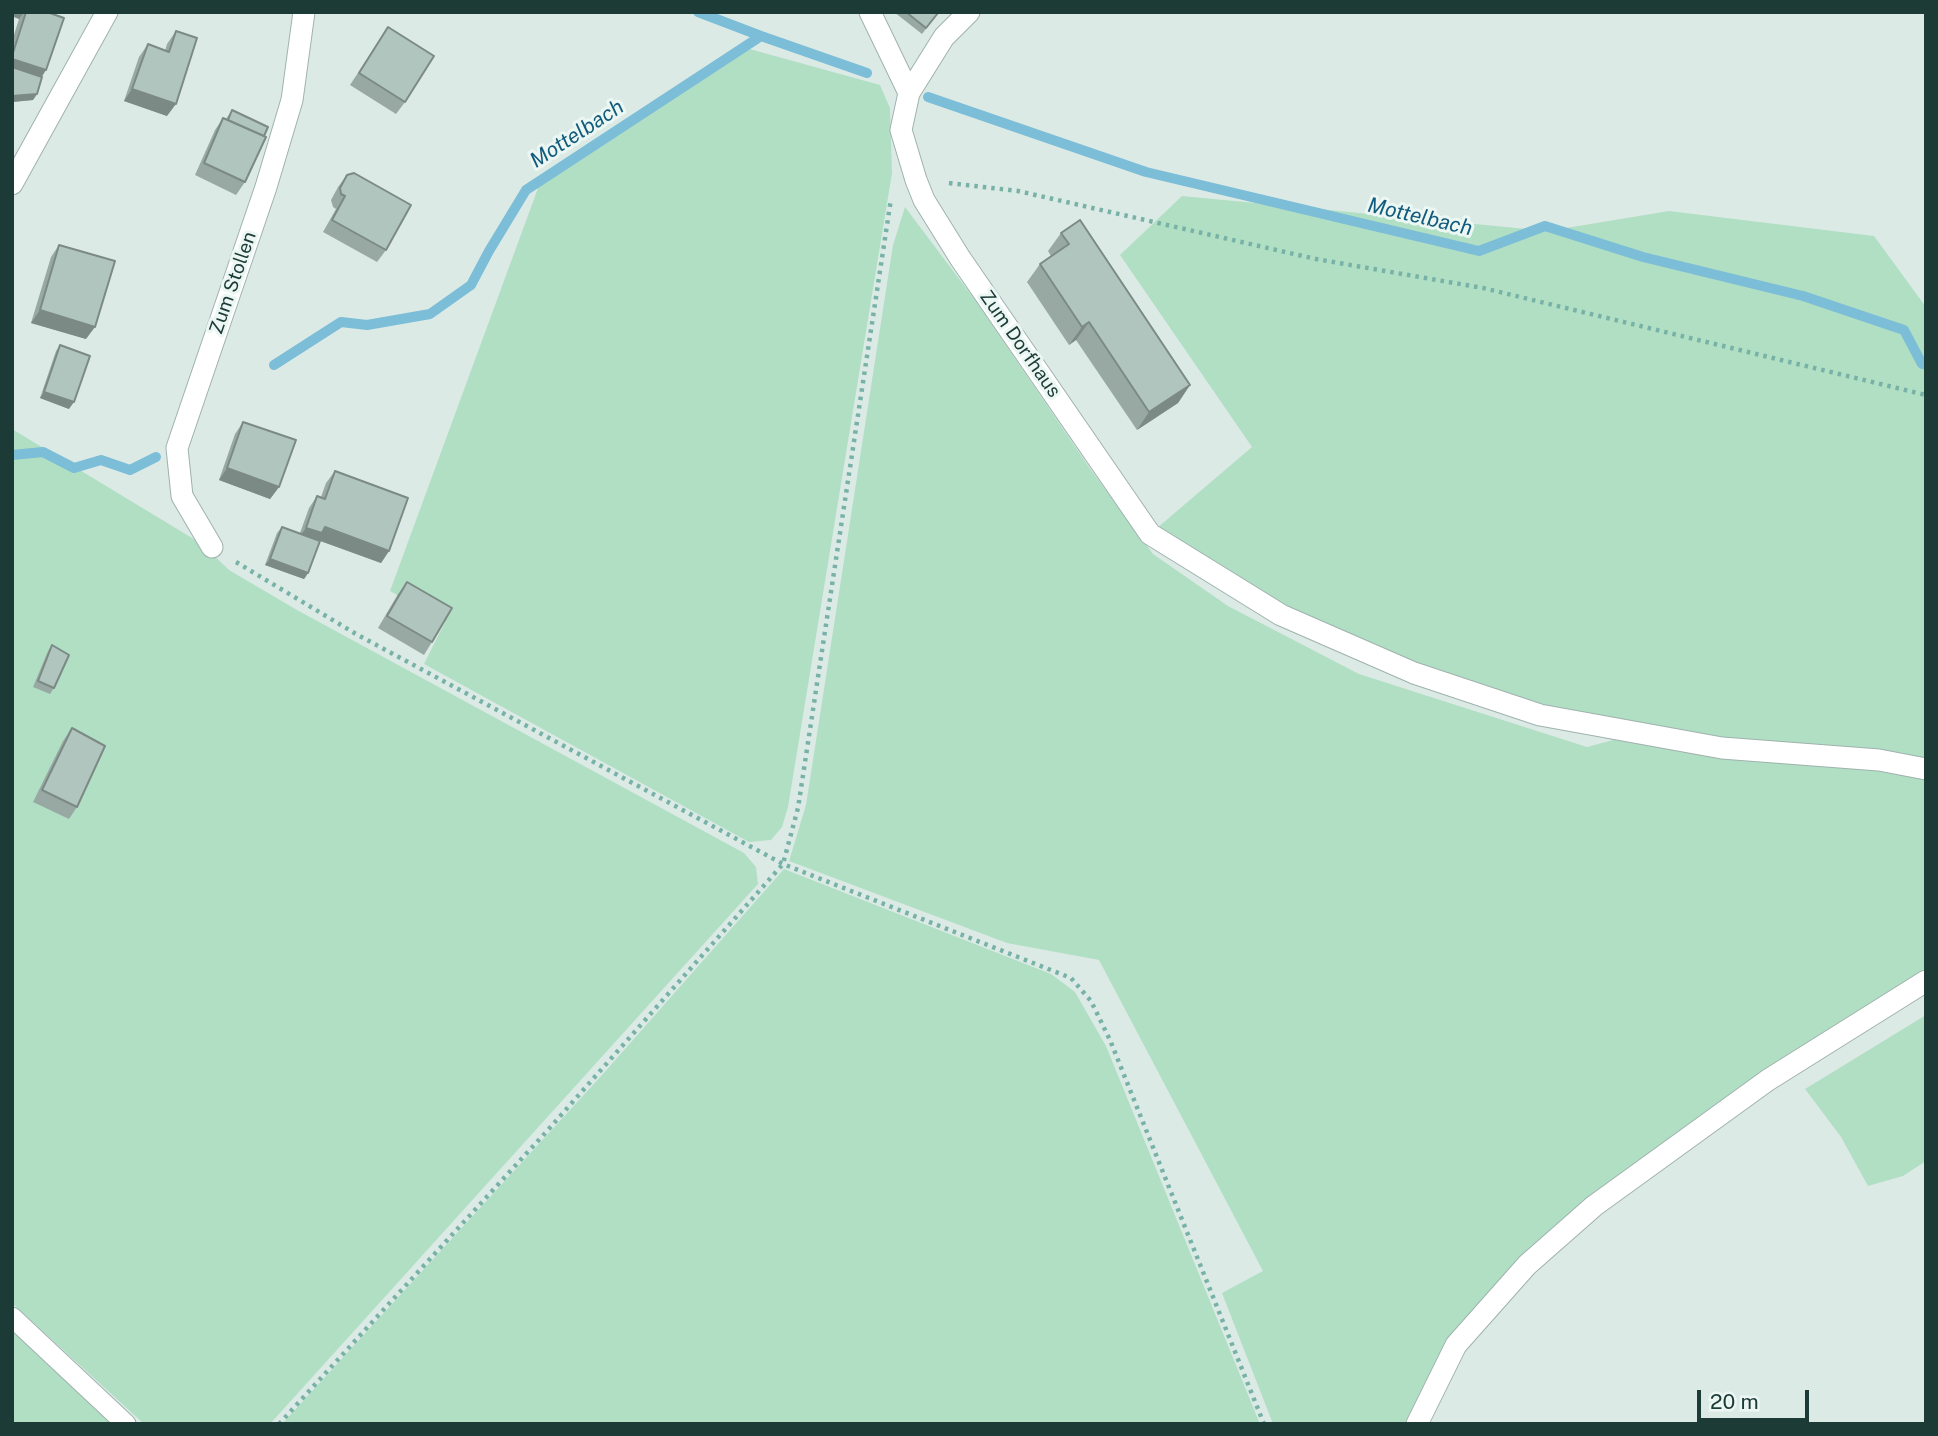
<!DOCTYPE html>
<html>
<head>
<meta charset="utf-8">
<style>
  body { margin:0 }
  #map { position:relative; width:1938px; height:1436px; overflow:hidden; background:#dceae6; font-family:"Public Sans",sans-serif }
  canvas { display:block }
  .frame { position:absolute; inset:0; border:14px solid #1c3b37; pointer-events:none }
  .scale { position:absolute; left:1697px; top:1390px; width:112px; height:32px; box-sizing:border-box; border:4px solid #1c3b37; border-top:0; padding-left:9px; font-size:21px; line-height:24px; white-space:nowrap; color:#1c3b37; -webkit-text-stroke:5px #ecf7f3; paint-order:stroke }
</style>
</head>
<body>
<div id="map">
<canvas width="1938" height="1436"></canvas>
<div class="frame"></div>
<div class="scale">20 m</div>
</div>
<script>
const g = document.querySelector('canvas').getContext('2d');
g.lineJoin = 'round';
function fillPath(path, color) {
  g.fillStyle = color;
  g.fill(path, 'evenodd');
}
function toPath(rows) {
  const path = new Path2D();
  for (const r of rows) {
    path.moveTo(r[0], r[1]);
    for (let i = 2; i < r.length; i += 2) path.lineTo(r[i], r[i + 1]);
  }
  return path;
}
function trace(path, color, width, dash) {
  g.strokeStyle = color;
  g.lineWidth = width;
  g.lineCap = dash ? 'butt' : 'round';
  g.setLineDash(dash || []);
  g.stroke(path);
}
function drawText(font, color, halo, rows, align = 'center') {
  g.font = font + ' "Public Sans",sans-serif';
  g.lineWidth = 6;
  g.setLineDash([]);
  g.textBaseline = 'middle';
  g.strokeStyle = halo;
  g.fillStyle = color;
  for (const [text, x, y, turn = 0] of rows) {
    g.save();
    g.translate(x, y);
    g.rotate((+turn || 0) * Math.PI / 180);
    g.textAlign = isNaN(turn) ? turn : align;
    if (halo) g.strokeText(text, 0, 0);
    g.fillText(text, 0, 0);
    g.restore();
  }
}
const green = toPath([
  [746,48,880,85,890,108,892,173,788,807,782,827,771,840,749,842,424,664,445,622,390,591,541,180],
  [1182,196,1548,231,1669,211,1874,236,1926,307,1926,769,1540,715,1281,615,1150,534,1252,447,1120,255],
  [905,207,978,304,1091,470,1153,554,1228,606,1359,674,1587,747,1628,736,1882,765,1926,777,1926,968,1721,1101,1587,1199,1465,1318,1406,1424,1273,1424,1222,1293,1263,1271,1099,960,1007,943,789,861,806,805,893,245],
  [12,429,202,544,229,570,297,610,744,853,756,867,758,884,270,1424,144,1424,12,1303],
  [784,869,1051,974,1075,992,1106,1046,1260,1424,282,1424,602,1075],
  [1926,1015,1926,1161,1903,1176,1868,1186,1841,1137,1805,1089],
  [12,1323,121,1424,12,1424]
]);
const stream = toPath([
  [698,12,761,36],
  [928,97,1146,172,1479,251,1545,226,1643,257,1803,296,1904,330,1922,364,1926,364],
  [274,365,341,322,367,325,430,314,471,285,489,251,526,190,761,36,867,73],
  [12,455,43,452,74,468,101,460,130,470,156,457]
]);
const path = toPath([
  [949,183,1018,191,1316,259,1483,288,1926,395],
  [236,562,356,634,783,864,1071,978,1091,1001,1110,1040,1264,1424],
  [279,1424,547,1131,783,864,798,808,891,199]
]);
const service = toPath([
  [12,1317,126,1424]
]);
const minor = toPath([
  [870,12,909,93],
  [969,12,944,37,909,93,901,130,916,180,924,200,960,258,1150,534,1281,615,1414,673,1540,715,1722,748,1879,760,1926,769],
  [12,184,107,12],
  [212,547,182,496,177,448,266,187,292,100,304,12],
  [1417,1424,1456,1345,1527,1265,1594,1206,1768,1080,1926,981]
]);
const wall = toPath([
  [12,12,47,12,42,77,37,94,33,100,12,102,12,41,19,19,12,16],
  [894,12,939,12,922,34],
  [388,27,405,102,396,114,350,85],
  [176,31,167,116,124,101,139,57,148,44,165,51,167,44],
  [232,110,245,182,236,195,195,175,215,130,223,118,226,119],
  [347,175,386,250,377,262,323,232,336,209,333,207,331,200,338,187],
  [1061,233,1190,385,1178,403,1137,430,1076,340,1069,345,1027,282,1040,264,1051,256,1048,251],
  [59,245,86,339,31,323,51,257],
  [60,345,69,409,40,398,56,351],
  [243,422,279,487,270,499,219,480,235,434],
  [335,471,389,551,381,563,320,541,308,573,304,579,265,565,277,533,282,527,300,533,309,508,317,496,321,497,326,483],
  [407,582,432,642,424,655,378,628,398,594],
  [52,645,54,688,50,694,33,687,48,651],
  [72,728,77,807,69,819,33,802,63,741]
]);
const shadedWall = toPath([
  [12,12,24,12,19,19,12,16],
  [12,59,46,70,38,83,12,74],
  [132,89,176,104,167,116,124,101],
  [37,94,33,100,12,102,12,96],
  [40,310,95,327,86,339,31,323],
  [1089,322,1076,340,1069,345,1082,327],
  [1190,385,1178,403,1137,430,1149,412],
  [44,392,74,402,69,409,40,398],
  [227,468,279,487,270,499,219,480],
  [325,527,389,551,381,563,318,540,297,540,306,528],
  [270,559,308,573,304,579,265,565]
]);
const building = toPath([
  [26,12,47,12,64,18,46,70,12,59,12,56,26,12],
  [906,12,938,12,938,13,926,28,906,12],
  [388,27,434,56,405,102,359,73,388,27],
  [176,31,197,38,176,104,132,89,148,44,169,52,176,31],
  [12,67,42,77,37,94,12,96,12,67],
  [232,110,268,127,264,136,228,120,232,110],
  [223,118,266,137,245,182,204,163,223,118],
  [354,173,411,205,386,250,332,220,345,196,341,194,340,188,347,175,354,173],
  [1080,220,1190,385,1149,412,1089,322,1082,327,1040,264,1069,244,1061,233,1080,220],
  [59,245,115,261,95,327,40,310,59,245],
  [60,345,90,356,74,402,44,392,60,345],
  [243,422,296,440,279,487,227,468,243,422],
  [335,471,408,498,389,551,325,527,322,533,306,528,317,496,325,499,335,471],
  [282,527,320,541,308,573,270,559,282,527],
  [407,582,452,608,432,642,387,616,407,582],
  [52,645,69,655,54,688,38,681,52,645],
  [72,728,105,746,77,807,42,790,72,728]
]);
const streetNames = [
  ["Zum Stollen",233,283,-71],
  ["Zum Dorfhaus",1020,344,55]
];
const waterNames = [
  ["Mottelbach",577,134,-33],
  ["Mottelbach",1420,217,13]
];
fillPath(green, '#b1dfc4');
trace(stream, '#7cbdd7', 10);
trace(service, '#9fb2ae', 21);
trace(minor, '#9fb2ae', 23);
trace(path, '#78b2a7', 4.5, [3.5, 5]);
trace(service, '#fff', 19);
trace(minor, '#fff', 21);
fillPath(wall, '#98a9a4');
fillPath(shadedWall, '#7c8a86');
fillPath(building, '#b1c5bf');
trace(building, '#7c8a86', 2);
drawText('19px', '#1c3b37', '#ecf7f3', streetNames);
drawText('italic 21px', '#115c7c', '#ecf7f3', waterNames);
</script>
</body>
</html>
